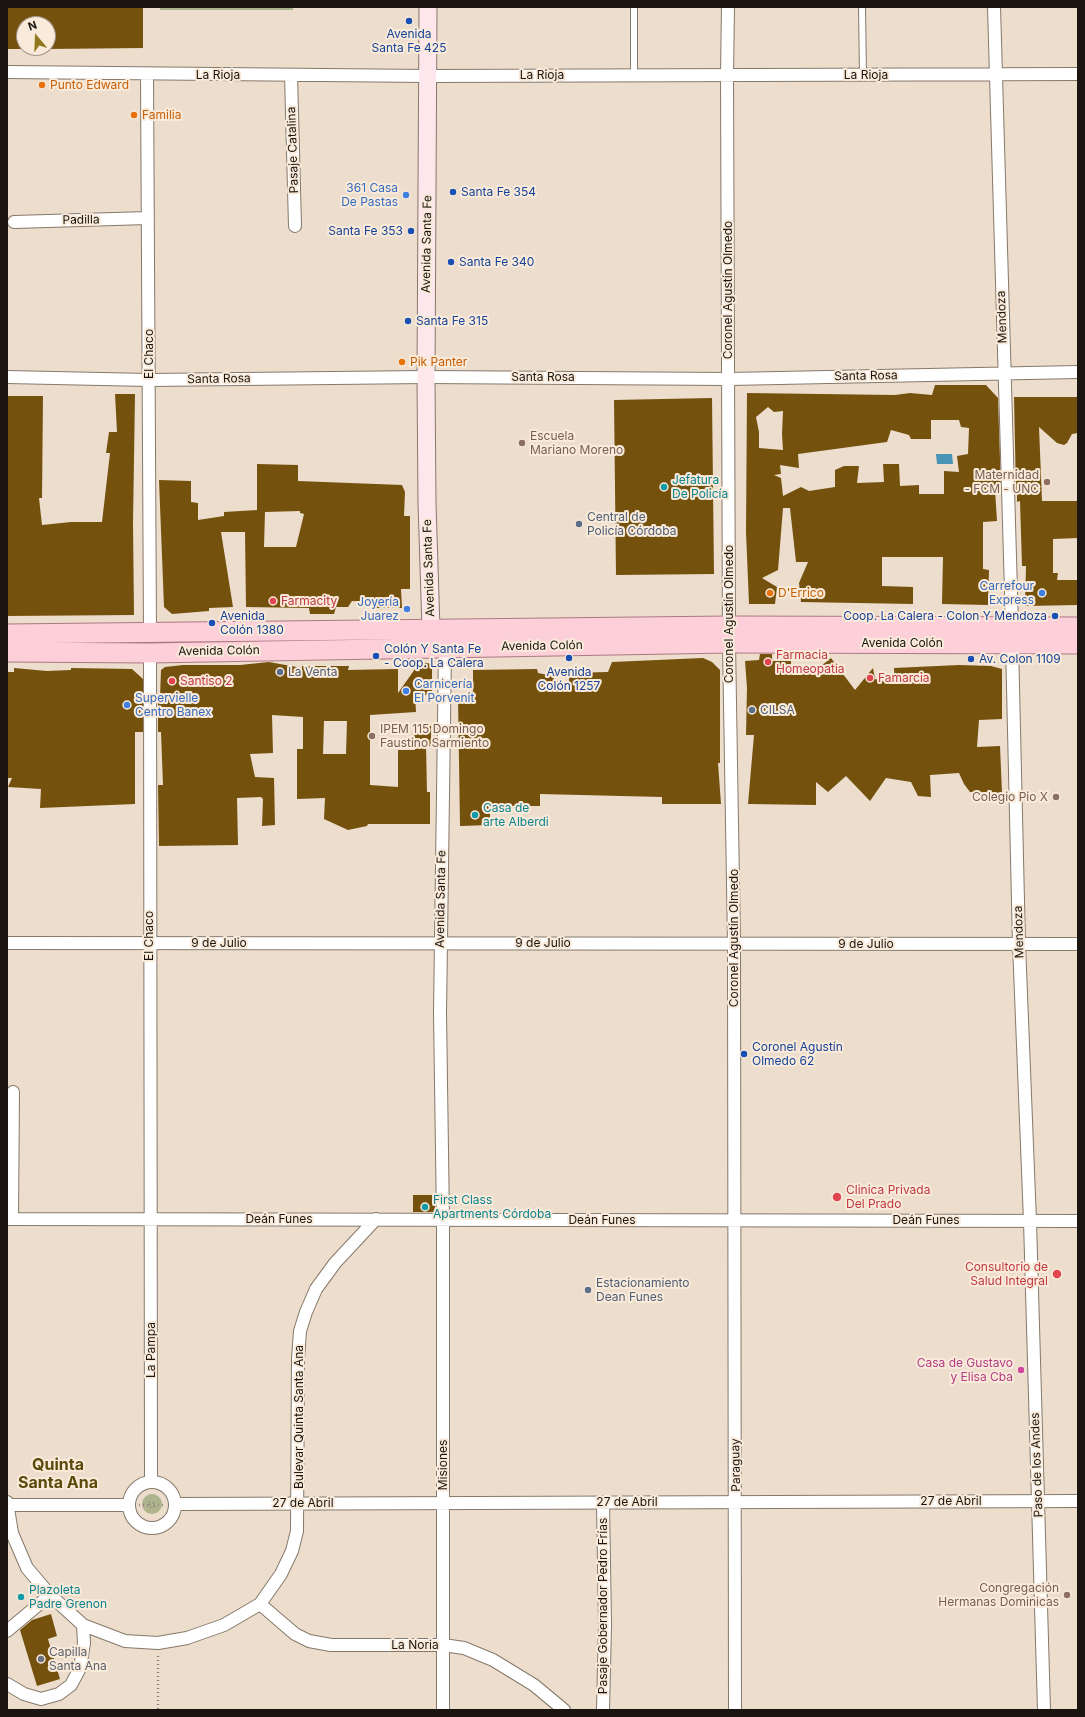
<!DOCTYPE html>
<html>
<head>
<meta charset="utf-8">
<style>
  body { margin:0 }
  #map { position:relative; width:1085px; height:1717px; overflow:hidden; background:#ecddcd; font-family:Inter,sans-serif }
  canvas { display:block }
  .frame { position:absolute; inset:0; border:8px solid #1a1510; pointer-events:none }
  .north { position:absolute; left:16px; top:16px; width:40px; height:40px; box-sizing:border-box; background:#f9eada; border:1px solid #a09589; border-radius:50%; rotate:341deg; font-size:11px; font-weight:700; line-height:16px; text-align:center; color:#1a1510 }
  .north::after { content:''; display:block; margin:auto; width:14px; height:18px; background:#90781e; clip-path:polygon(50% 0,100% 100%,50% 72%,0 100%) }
</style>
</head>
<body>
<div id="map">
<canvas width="1085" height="1717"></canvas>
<div class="frame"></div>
<div class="north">N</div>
</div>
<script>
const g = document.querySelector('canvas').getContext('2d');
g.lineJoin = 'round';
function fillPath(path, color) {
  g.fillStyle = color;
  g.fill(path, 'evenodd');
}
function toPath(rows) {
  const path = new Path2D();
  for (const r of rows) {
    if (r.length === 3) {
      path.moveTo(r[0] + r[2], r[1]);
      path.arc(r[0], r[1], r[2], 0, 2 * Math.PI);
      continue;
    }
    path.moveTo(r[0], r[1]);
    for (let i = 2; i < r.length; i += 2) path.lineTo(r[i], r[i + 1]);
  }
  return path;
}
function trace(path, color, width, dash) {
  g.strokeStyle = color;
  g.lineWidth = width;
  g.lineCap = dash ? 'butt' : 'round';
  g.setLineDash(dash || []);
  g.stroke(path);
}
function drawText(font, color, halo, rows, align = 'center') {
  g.font = font + ' Inter,sans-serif';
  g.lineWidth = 4;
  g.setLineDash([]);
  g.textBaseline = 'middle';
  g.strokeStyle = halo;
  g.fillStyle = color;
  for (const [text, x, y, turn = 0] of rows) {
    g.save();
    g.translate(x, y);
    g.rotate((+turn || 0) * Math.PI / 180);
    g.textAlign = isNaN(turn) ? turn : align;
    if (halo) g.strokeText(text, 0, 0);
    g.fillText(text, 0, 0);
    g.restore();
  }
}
const green = toPath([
  [160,7,293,7,293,10,160,10],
  [152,1504,10]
]);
const water = toPath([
  [936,454,952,454,953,464,937,464]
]);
const building = toPath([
  [7,7,143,7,143,48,48,49,48,24,24,24,24,49,7,49],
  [935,385,986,385,998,398,1001,490,995,490,997,521,983,522,983,569,989,570,988,605,942,604,943,557,882,557,882,586,913,587,913,604,801,602,799,583,808,562,796,562,790,508,783,508,778,570,762,578,777,587,775,604,749,604,746,532,747,393,895,395,910,393,932,395],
  [768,407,774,412,783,411,782,434,783,450,759,448,759,432,756,417],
  [931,420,959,420,961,427,969,428,968,454,957,456,959,472,944,471,944,494,919,494,919,485,900,486,899,464,883,464,884,482,857,483,859,466,844,466,835,470,835,487,809,491,801,487,783,496,781,478,774,475,781,474,780,465,799,468,798,454,887,442,891,430,909,435,911,439,931,439],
  [115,394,135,394,133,523,134,615,7,616,7,396,43,396,42,498,39,498,42,525,71,522,102,522,110,453,106,453,109,432,117,432],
  [1014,397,1078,397,1078,433,1072,434,1067,443,1064,445,1057,443,1039,427,1042,501,1078,501,1078,538,1053,539,1053,573,1058,573,1057,580,1078,580,1078,605,1025,606,1026,566,1022,566,1020,501,1017,502,1017,491,1016,491],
  [712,398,714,574,616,575,614,400],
  [257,464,298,465,298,481,402,485,405,492,404,516,410,516,410,589,401,589,402,608,372,608,372,602,352,601,348,607,336,607,334,614,310,614,309,608,246,607,245,532,221,532,233,607,209,608,209,611,172,614,164,607,159,480,191,481,191,502,198,503,198,520,224,516,224,512,257,510],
  [300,511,300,513,304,514,296,547,264,547,265,512],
  [760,654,772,654,772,661,791,661,791,667,821,666,831,658,855,690,873,668,875,679,895,684,894,668,959,665,991,666,1002,669,1002,719,979,720,977,747,1000,746,1002,793,970,792,964,784,959,773,930,775,931,797,918,796,911,782,886,778,870,801,846,776,828,792,816,782,816,805,748,804,754,735,746,735,747,688,745,661,759,660],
  [703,658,712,662,720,670,720,763,718,763,721,804,662,804,662,797,540,794,540,806,490,806,490,825,460,826,458,697,473,691,473,670,537,669,538,673,548,675,569,688,569,673,608,672,612,662],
  [269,662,302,668,302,666,349,666,348,670,398,669,398,693,420,662,432,664,432,695,415,695,416,712,370,715,370,785,398,787,398,750,415,750,414,726,431,726,431,746,426,746,427,792,430,792,430,824,368,824,367,826,348,830,324,819,325,798,297,799,297,749,303,749,303,717,272,715,273,753,250,754,255,777,274,778,275,825,262,826,263,799,261,797,237,798,238,845,159,846,158,785,163,785,161,732,158,732,158,694,160,697,161,670,165,667,183,665,240,665],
  [324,721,347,721,346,754,323,754],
  [14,668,47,671,71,670,71,668,132,669,143,679,143,732,135,732,135,804,40,808,41,789,8,787,12,778,7,778,7,672,14,672],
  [413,1195,435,1195,435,1212,413,1212],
  [51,1614,57,1636,48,1639,60,1679,37,1686,20,1630,32,1620]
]);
const path = toPath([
  [149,1502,154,1503,154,1507,149,1507,149,1502],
  [139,1505,149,1505],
  [154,1505,163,1505],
  [158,1656,158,1710]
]);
const lane = toPath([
  [862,7,863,75],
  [634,75,634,7]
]);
const street = toPath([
  [728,7,727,75,729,643,734,943,735,1710],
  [994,7,1012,626],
  [7,72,428,76,1078,74],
  [147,74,150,634],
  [291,75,295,226],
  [14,222,148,218],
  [7,377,149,380,426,377,729,379,1078,372],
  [1012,644,1019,944,1030,1221,1044,1710],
  [150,653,151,1481],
  [7,943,1078,944],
  [7,1219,1078,1221],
  [12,1219,13,1092],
  [152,1505,23],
  [7,1502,12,1533,27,1568,50,1595,83,1625,125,1641,158,1643,187,1638,224,1625,260,1604,281,1574,292,1551,297,1531,298,1359,300,1331,306,1312,316,1289,335,1263,376,1219],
  [175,1504,1078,1501],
  [7,1505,128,1505],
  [260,1604,295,1634,309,1641,331,1645,443,1645,464,1648,493,1660,534,1685,564,1710],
  [7,1631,50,1595],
  [7,1684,24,1694,41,1699,59,1694,71,1685,80,1668,84,1643,83,1625],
  [443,1710,443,1220,440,1013,445,648],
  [603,1710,605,1625,603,1502]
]);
const secondary = toPath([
  [428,7,426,377,427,503,431,629,439,639]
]);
const primary = toPath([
  [7,634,729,626,1078,627],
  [7,652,150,653,729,643,1078,644]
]);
const markers = [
  [409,21,4,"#1a4fb4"],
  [42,85,4,"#e8710a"],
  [134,115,4,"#e8710a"],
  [453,192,4,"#1a4fb4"],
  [406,195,4,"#3f7fe0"],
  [411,231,4,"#1a4fb4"],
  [451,262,4,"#1a4fb4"],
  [408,321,4,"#1a4fb4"],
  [402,362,4,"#e8710a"],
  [522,443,4,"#8d6e63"],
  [1047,482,4,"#8d6e63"],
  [664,487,4,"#0f9aa8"],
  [579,524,4,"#5c6f8a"],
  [770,593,4,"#e8710a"],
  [1042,593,4,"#3f7fe0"],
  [273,601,4,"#e0444e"],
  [407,609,4,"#3f7fe0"],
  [1055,616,4,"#1a4fb4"],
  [212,623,4,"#1a4fb4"],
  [376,656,4,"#1a4fb4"],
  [569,658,4,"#1a4fb4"],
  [971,659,4,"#1a4fb4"],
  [768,662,4,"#e0444e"],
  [280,672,4,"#5c6f8a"],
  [870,678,4,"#e0444e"],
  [172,681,4,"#e0444e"],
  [406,691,4,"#3f7fe0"],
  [127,705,4,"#3f7fe0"],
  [752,710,4,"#5c6f8a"],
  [372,736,4,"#8d6e63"],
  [1056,797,4,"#8d6e63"],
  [475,815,4,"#0f9aa8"],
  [744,1054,4,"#1a4fb4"],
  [837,1197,5,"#e0444e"],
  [425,1207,4,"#0f9aa8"],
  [1057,1274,5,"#e0444e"],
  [588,1290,4,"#5c6f8a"],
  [1021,1370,4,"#d1479c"],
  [1067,1595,4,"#8d6e63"],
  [21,1597,4,"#0f9aa8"],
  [41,1659,4,"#6b7280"]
];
const transitNames = [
  ["Avenida",409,34,"center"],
  ["Santa Fe 425",409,48,"center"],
  ["Santa Fe 354",461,192],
  ["Santa Fe 353",403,231,"right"],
  ["Santa Fe 340",459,262],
  ["Santa Fe 315",416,321],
  ["Avenida",220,616],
  ["Colón 1380",220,630],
  ["Coop. La Calera - Colon Y Mendoza",1047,616,"right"],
  ["Colón Y Santa Fe",384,649],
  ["- Coop. La Calera",384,663],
  ["Av. Colon 1109",979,659],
  ["Avenida",569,672,"center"],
  ["Colón 1257",569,686,"center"],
  ["Coronel Agustín",752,1047],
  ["Olmedo 62",752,1061]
];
const streetNames = [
  ["La Rioja",218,75],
  ["La Rioja",542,75],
  ["La Rioja",866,75],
  ["Pasaje Catalina",293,150,-92],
  ["Padilla",81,220,-1],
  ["Avenida Santa Fe",427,244,-89],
  ["Coronel Agustín Olmedo",728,290,-90],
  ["Mendoza",1002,317,-92],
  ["El Chaco",149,354,-90],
  ["Santa Rosa",866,376,-1],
  ["Santa Rosa",543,377],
  ["Santa Rosa",219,379,-1],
  ["Avenida Santa Fe",429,568,-92],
  ["Coronel Agustín Olmedo",729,614,-90],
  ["Avenida Colón",902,643],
  ["Avenida Colón",542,646,-1],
  ["Avenida Colón",219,651,-1],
  ["Avenida Santa Fe",441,899,-89],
  ["Mendoza",1019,932,-92],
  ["El Chaco",149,936,-90],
  ["Coronel Agustín Olmedo",734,938,-90],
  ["9 de Julio",219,943],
  ["9 de Julio",543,943],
  ["9 de Julio",866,944],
  ["Deán Funes",279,1219],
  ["Deán Funes",602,1220],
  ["Deán Funes",926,1220],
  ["La Pampa",151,1350,-90],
  ["Bulevar Quinta Santa Ana",299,1417,-90],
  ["Misiones",443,1465,-90],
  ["Paraguay",736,1465,-91],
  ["Paso de los Andes",1037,1465,-92],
  ["27 de Abril",951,1501],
  ["27 de Abril",627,1502],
  ["27 de Abril",303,1503],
  ["Pasaje Gobernador Pedro Frías",603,1606,-90],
  ["La Noria",415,1645]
];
const foodNames = [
  ["Punto Edward",50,85],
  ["Familia",142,115],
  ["Pik Panter",410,362],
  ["D'Errico",778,593]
];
const shopNames = [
  ["361 Casa",398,188],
  ["De Pastas",398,202],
  ["Carrefour",1034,586],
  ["Express",1034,600],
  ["Joyería",399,602],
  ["Juarez",399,616],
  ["Carnicería",414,684,"left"],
  ["El Porvenit",414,698,"left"],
  ["Supervielle",135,698,"left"],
  ["Centro Banex",135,712,"left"]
];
const educationNames = [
  ["Escuela",530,436,"left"],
  ["Mariano Moreno",530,450,"left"],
  ["Maternidad",1039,475],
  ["- FCM - UNC",1039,489],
  ["IPEM 115 Domingo",380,729,"left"],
  ["Faustino Sarmiento",380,743,"left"],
  ["Colegio Pio X",1048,797],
  ["Congregación",1059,1588],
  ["Hermanas Dominicas",1059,1602]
];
const cultureNames = [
  ["Jefatura",672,480],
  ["De Policía",672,494],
  ["Casa de",483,808],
  ["arte Alberdi",483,822],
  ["First Class",433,1200],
  ["Apartments Córdoba",433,1214],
  ["Plazoleta",29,1590],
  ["Padre Grenon",29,1604]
];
const serviceNames = [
  ["Central de",587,517],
  ["Policía Córdoba",587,531],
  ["La Venta",288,672],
  ["CILSA",760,710],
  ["Estacionamiento",596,1283],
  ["Dean Funes",596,1297]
];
const healthNames = [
  ["Farmacity",281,601],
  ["Farmacia",776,655],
  ["Homeopatia",776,669],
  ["Famarcia",878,678],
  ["Santiso 2",180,681],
  ["Clinica Privada",846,1190],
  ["Del Prado",846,1204],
  ["Consultorio de",1048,1267,"right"],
  ["Salud Integral",1048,1281,"right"]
];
const hotelNames = [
  ["Casa de Gustavo",1013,1363],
  ["y Elisa Cba",1013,1377]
];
const worshipNames = [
  ["Capilla",49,1652],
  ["Santa Ana",49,1666]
];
const districtNames = [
  ["Quinta",58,1465],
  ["Santa Ana",58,1483]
];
fillPath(green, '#adb48c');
fillPath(water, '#4794b5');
fillPath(building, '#75510e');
trace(lane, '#86796a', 8);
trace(street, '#86796a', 14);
trace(secondary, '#86796a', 19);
trace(primary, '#ac7982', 21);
trace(path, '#94897e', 2.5, [1, 3]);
trace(lane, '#fff', 6);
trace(street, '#fff', 12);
trace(secondary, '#fee7ec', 17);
trace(primary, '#fccfd9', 19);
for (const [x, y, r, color] of markers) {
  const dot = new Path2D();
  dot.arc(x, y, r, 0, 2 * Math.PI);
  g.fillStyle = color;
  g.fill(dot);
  trace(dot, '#f9eada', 1.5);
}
drawText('12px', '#164399', '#f9eada', transitNames, 'left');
drawText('12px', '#1a1510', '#f9eada', streetNames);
drawText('12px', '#c56008', '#f9eada', foodNames, 'left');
drawText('12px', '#366cbe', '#f9eada', shopNames, 'right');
drawText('12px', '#785e54', '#f9eada', educationNames, 'right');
drawText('12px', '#0d838f', '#f9eada', cultureNames, 'left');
drawText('12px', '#4e5e75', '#f9eada', serviceNames, 'left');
drawText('12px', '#be3a42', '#f9eada', healthNames, 'left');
drawText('12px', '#b23c85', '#f9eada', hotelNames, 'right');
drawText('12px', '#5b616d', '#f9eada', worshipNames, 'left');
drawText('bold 16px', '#5b4a0a', '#f9eada', districtNames);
</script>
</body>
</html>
